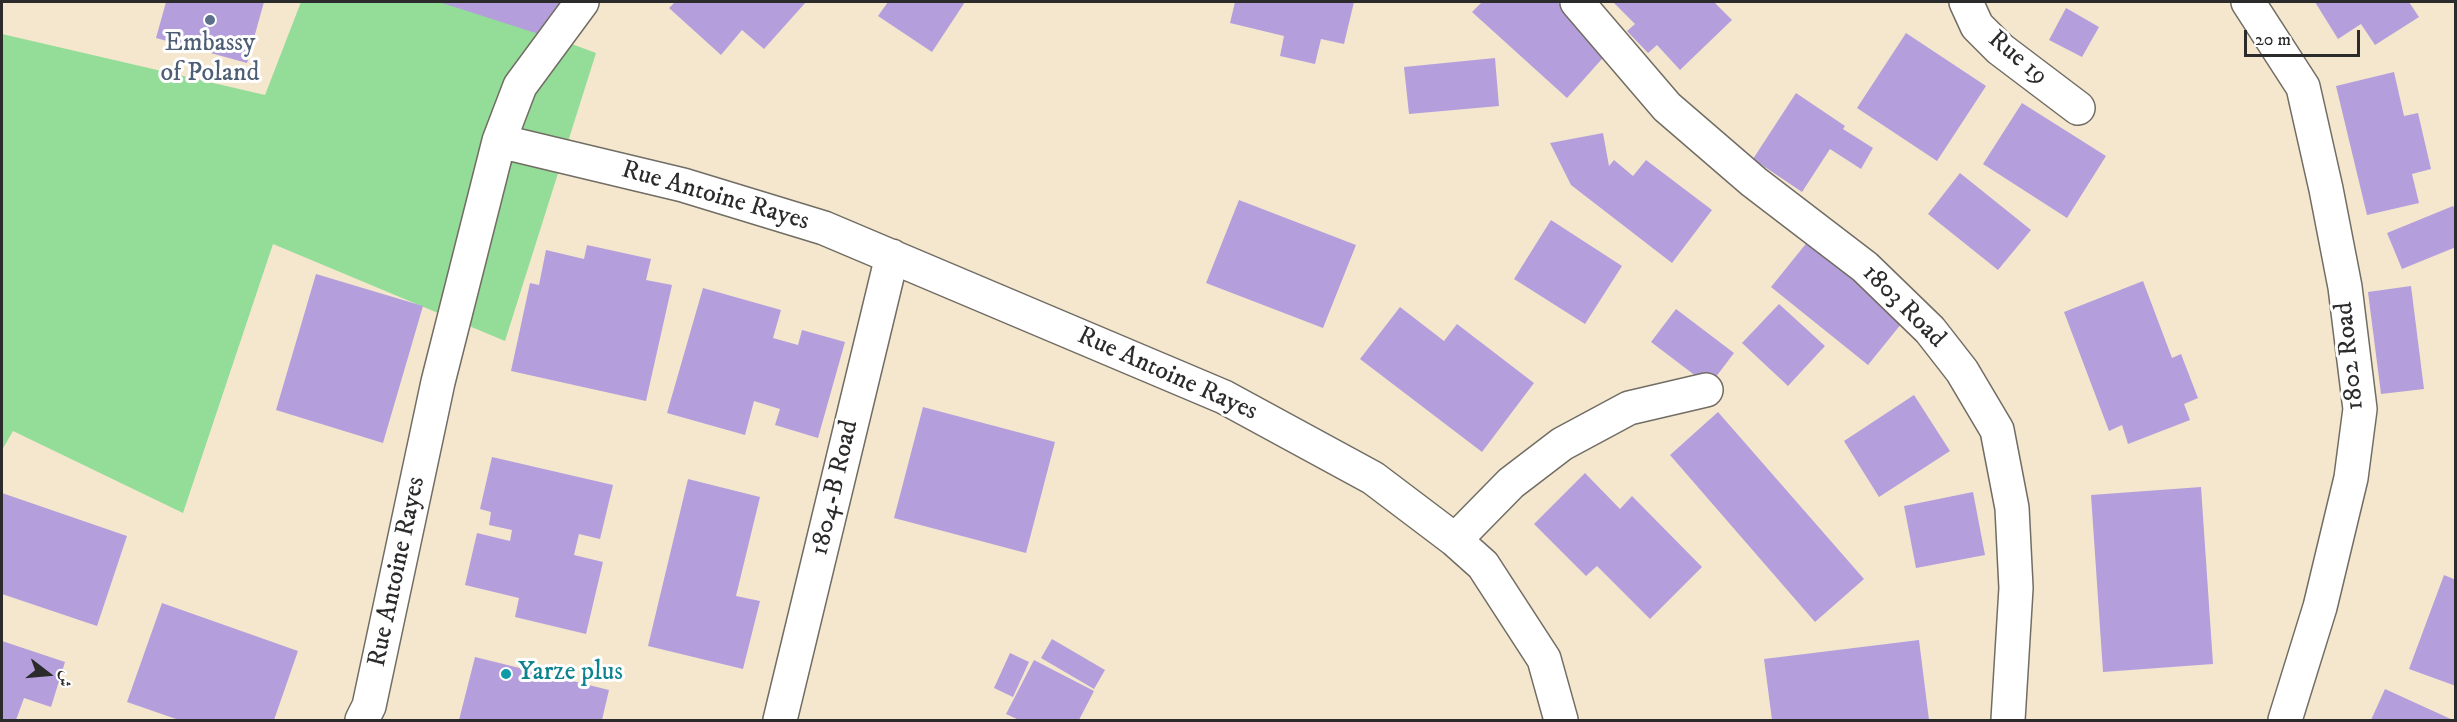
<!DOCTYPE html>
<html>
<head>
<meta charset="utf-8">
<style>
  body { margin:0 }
  #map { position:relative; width:2457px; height:722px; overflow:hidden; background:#f4e7ce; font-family:"IM FELL DW Pica",Amiri,serif }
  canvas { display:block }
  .frame { position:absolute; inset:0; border:3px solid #2b2b2b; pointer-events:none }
  .north { position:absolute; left:18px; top:644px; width:60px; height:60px; -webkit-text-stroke:4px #fff; paint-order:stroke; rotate:106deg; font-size:16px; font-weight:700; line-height:24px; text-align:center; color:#2b2b2b }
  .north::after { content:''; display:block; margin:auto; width:21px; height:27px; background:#2b2b2b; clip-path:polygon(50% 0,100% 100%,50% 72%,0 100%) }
  .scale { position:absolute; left:2244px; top:30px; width:116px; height:27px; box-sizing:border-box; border:3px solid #2b2b2b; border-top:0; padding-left:8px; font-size:18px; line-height:21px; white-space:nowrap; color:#2b2b2b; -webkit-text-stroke:4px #fff; paint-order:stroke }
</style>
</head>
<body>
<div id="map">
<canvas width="2457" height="722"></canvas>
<div class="frame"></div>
<div class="north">ش</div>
<div class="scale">20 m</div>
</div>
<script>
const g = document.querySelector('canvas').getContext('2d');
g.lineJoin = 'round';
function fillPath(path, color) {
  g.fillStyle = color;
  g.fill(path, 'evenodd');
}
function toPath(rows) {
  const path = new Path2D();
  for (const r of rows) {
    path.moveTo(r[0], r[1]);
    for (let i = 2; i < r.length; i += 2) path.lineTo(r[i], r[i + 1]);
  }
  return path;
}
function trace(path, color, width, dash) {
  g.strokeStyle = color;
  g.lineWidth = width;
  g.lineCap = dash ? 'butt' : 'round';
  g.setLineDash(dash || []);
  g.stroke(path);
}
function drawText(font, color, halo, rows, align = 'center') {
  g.font = font + ' "IM FELL DW Pica",serif';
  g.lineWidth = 6;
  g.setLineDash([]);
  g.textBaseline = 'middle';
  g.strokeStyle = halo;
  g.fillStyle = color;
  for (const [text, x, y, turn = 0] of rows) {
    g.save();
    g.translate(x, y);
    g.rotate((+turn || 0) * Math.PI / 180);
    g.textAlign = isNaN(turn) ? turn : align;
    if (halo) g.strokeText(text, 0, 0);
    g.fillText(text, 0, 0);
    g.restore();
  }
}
const green = toPath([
  [301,2,459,2,596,53,505,341,273,244,183,513,13,431,2,450,2,34,265,95]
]);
const building = toPath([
  [166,2,264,2,247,63,156,38],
  [439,2,562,2,558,5,548,37],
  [675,2,806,2,764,49,742,30,721,55,669,8],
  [888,2,965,2,932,52,878,16],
  [1235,2,1354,2,1344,44,1321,39,1315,64,1280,56,1284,36,1230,23],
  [1482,2,1557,2,1610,50,1567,98,1472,12],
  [1613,2,1714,2,1732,20,1680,70,1657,45,1648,53,1627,31,1635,24],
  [2315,2,2409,2,2419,17,2375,45,2361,24,2338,39],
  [2066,8,2099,27,2082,57,2049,40],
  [1906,33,1986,86,1937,161,1857,108],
  [1495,58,1499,106,1409,114,1404,67],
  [2394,72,2404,116,2418,113,2431,169,2412,174,2419,203,2367,215,2336,86],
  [1796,93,1845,126,1843,129,1873,148,1861,169,1830,149,1802,192,1753,159],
  [2022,103,2106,156,2067,218,1983,164],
  [1603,133,1609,166,1614,160,1633,176,1646,160,1712,210,1672,263,1571,185,1550,143],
  [1960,173,2031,230,1998,270,1928,214],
  [1239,200,1356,245,1323,328,1206,283],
  [2453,206,2456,211,2456,247,2402,269,2387,233],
  [1551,220,1622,266,1585,324,1514,279],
  [1813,235,1910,313,1868,365,1771,287],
  [587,245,651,259,646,280,672,285,646,401,511,371,530,283,539,285,546,250,584,259],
  [316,274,423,306,383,443,276,410],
  [2143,281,2172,358,2181,354,2198,398,2184,404,2190,420,2128,444,2122,425,2109,431,2064,312],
  [2411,286,2424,389,2381,394,2368,292],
  [703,288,781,310,773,338,798,345,802,330,845,342,818,438,775,425,780,409,754,401,745,435,667,413],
  [1779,304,1825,346,1788,386,1742,343],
  [1400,307,1444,341,1457,324,1534,383,1482,452,1360,359],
  [1676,309,1734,353,1709,386,1651,342],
  [1914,395,1950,451,1879,497,1844,441],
  [923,407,1055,442,1026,553,894,518],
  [1718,412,1864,579,1815,622,1670,455],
  [492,457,613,485,600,539,579,534,574,555,603,562,586,634,515,617,519,598,465,585,477,533,510,541,512,530,489,525,491,512,480,509],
  [1585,473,1620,509,1632,496,1702,567,1650,619,1597,566,1586,576,1534,524],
  [688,479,760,497,736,596,760,601,743,669,648,646],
  [2201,487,2213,664,2103,672,2091,495],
  [1973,492,1985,555,1916,568,1904,506],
  [2,493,127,536,97,626,2,594],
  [2444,575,2456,580,2456,686,2409,669],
  [162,603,298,651,274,720,179,720,127,702],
  [1052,639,1105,670,1094,689,1041,658],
  [1919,640,1929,720,1772,720,1764,659],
  [2,641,65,662,51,707,24,698,16,720,2,720],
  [1010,653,1029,662,1013,697,994,688],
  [475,657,609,690,602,720,459,720],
  [1034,660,1094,691,1079,720,1019,720,1006,714],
  [2385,689,2453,720,2371,720]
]);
const minor = toPath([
  [1577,2,1667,107,1754,182,1865,267,1930,330,1962,371,1997,430,2012,508,2016,588,2008,720],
  [1966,2,1977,26,2000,49,2078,108],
  [2248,2,2303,87,2326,189,2345,287,2360,409,2351,478,2320,607,2285,720],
  [499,141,683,185,824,228,1224,397,1373,478,1455,540,1483,565,1544,659,1561,720],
  [1455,540,1511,483,1562,444,1629,408,1706,390],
  [362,720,369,706,438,382,499,141,520,86,582,2],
  [780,720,892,256]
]);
const markers = [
  [210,20,6,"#5c6f8a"],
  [506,674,6,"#0f9aa8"]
];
const serviceNames = [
  ["Embassy",210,45],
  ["of Poland",210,75]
];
const streetNames = [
  ["Rue 19",2017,59,40],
  ["Rue Antoine Rayes",715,197,16],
  ["1803 Road",1903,307,45],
  ["1802 Road",2351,356,-96],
  ["Rue Antoine Rayes",1167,375,24],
  ["1804-B Road",836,488,-77],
  ["Rue Antoine Rayes",398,572,-78]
];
const cultureNames = [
  ["Yarze plus",518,674]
];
fillPath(green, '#93dd98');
fillPath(building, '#b49fdc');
trace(minor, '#716d64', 36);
trace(minor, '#fff', 33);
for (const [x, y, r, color] of markers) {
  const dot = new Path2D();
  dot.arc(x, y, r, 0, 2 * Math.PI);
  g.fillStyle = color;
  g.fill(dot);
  trace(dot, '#fff', 2);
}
drawText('26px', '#4e5e75', '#fff', serviceNames);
drawText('26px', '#2b2b2b', '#fff', streetNames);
drawText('26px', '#0d838f', '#fff', cultureNames, 'left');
</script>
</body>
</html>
